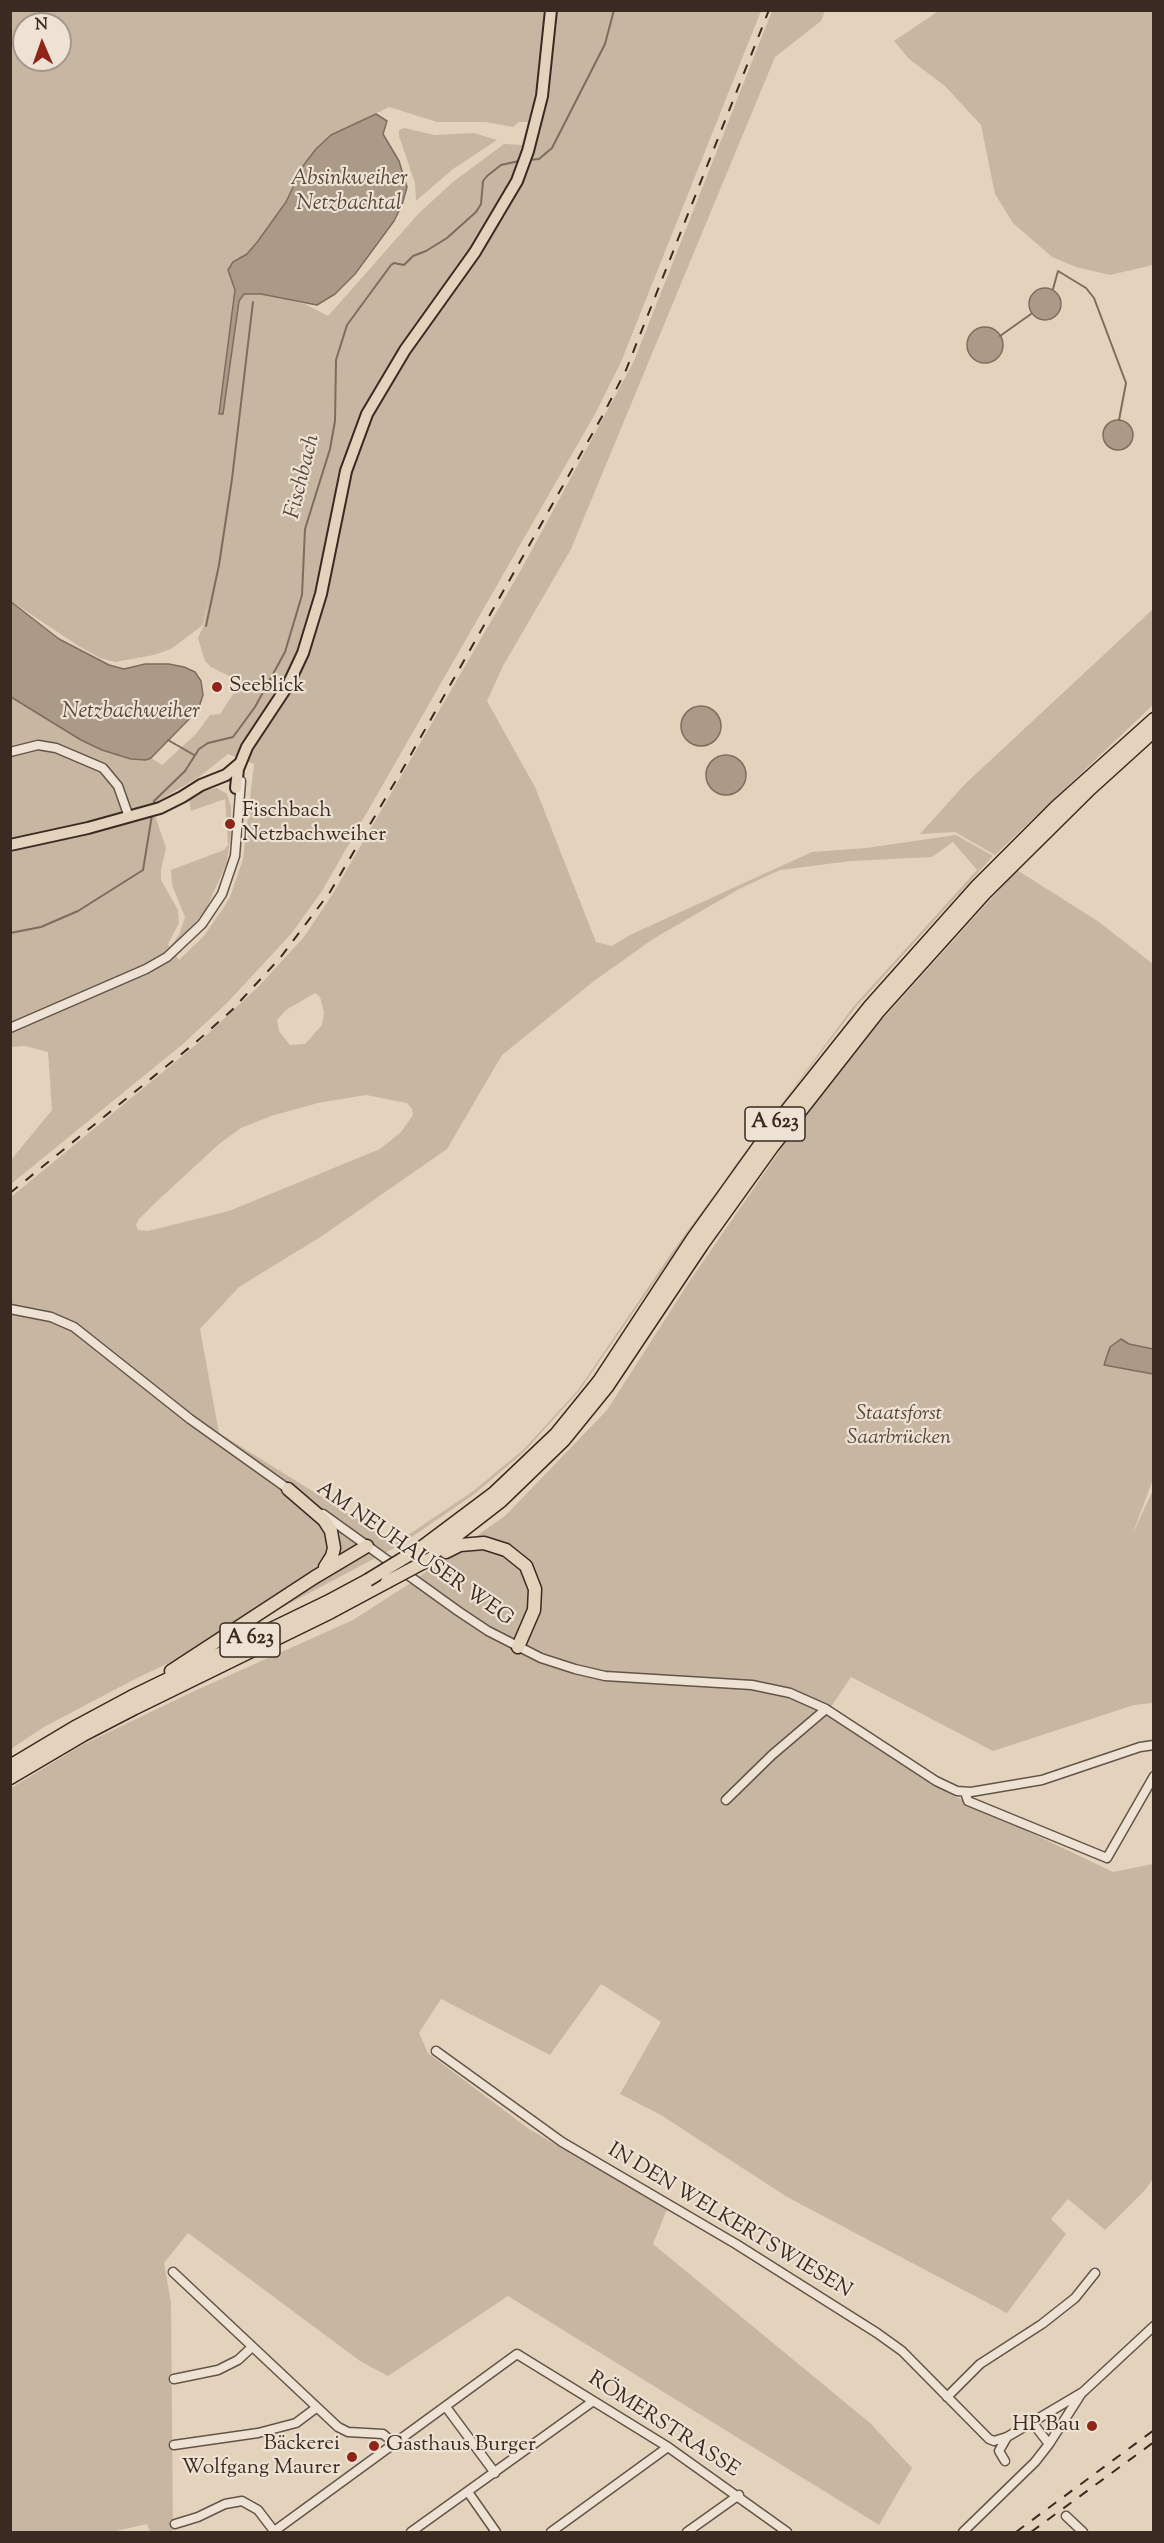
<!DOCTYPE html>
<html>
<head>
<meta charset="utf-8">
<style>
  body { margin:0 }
  #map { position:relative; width:1164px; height:2543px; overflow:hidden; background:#e4d3bc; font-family:"Sorts Mill Goudy",serif }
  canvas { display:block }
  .frame { position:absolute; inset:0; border:12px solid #3a2a21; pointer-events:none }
  .north { position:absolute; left:12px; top:12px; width:60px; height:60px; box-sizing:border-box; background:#ede2d3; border:2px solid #a5988c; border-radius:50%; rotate:358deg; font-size:16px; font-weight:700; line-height:24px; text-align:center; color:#3a2a21 }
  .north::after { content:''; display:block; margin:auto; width:21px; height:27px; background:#8f2418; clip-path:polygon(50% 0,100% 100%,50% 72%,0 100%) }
</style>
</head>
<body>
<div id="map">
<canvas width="1164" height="2543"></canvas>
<div class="frame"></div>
<div class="north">N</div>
</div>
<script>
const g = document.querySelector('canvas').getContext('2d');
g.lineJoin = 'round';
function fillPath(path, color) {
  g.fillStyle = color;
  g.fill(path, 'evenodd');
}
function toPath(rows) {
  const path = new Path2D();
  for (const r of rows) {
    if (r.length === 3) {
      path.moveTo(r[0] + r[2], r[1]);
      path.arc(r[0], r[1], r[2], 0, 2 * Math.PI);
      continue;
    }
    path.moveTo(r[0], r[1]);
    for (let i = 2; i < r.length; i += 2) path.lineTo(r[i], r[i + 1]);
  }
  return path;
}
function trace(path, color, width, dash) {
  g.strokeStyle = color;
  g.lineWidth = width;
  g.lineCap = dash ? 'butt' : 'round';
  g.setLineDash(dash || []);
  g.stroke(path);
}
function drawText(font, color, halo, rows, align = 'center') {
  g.font = font + ' "Sorts Mill Goudy",serif';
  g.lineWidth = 4.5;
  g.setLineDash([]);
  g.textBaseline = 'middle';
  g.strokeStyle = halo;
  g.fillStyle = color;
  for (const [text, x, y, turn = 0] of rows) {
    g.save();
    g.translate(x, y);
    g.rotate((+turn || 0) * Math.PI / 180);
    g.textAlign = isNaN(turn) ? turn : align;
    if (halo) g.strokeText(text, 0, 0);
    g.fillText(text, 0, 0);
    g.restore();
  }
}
const green = toPath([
  [940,10,1153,11,1153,265,1110,275,1076,267,1052,257,1013,223,995,194,981,125,945,86,909,59,894,41],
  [10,11,761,11,621,362,595,414,322,891,291,934,228,1002,183,1044,11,1184,11,1160,52,1110,48,1052,25,1046,11,1047,11,697,102,750,131,759,141,760,151,758,162,765,196,734,210,715,220,714,241,682,211,667,205,661,198,638,204,625,208,599,203,625,171,649,154,655,115,662,100,658,77,645,11,601],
  [24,24,60,24,60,60,24,60],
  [389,107,437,122,485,122,513,127,519,122,528,122,522,145,504,144,453,182,419,213,328,316,305,304,261,294,244,294,239,301,223,414,235,290,228,270,232,262,247,254,258,241,286,202,303,166,331,135],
  [228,754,254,764,243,859,230,897,222,910,203,937,179,960,170,948,195,923,206,909,227,863,231,833,231,807,227,794,217,788,205,790,189,799,191,811,225,799,228,845,224,850,171,870,172,885,185,917,179,935,170,947,168,944,179,923,178,910,161,880,161,870,166,848,155,816,158,801,199,777],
  [772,11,825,11,821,21,775,57,571,549,503,666,487,701,535,787,596,942,612,946,630,935,812,852,866,848,956,835,993,856,855,1008,736,1164,579,1391,524,1452,473,1495,400,1545,247,1626,135,1679,44,1727,11,1749,11,1197,198,1043,258,987,304,937,332,895,522,568,634,361],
  [953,842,977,870,853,1007,675,1248,578,1390,523,1450,472,1492,396,1543,219,1433,200,1329,239,1287,322,1236,447,1149,502,1055,594,981,653,939,741,888,780,870,851,861,932,857],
  [315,993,320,997,324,1013,322,1025,305,1044,290,1045,279,1031,277,1020,286,1010],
  [366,1095,407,1103,412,1109,413,1115,401,1132,380,1149,229,1211,148,1231,138,1230,136,1225,139,1219,153,1205,219,1144,241,1128,271,1116,318,1103],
  [404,128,435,135,474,133,497,140,453,169,416,201,415,183,399,136,399,130],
  [1153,609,1153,705,995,855,955,832,920,834,965,784],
  [1017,870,1099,922,1153,964,1154,1477,1132,1535,1153,1490,1153,1703,1134,1705,993,1751,851,1677,827,1713,948,1793,1113,1872,1153,1864,1153,2179,1145,2190,1105,2230,1068,2199,1051,2219,1066,2234,1007,2313,787,2197,661,2115,620,2094,661,2022,601,1984,550,2055,441,1999,419,2033,428,2053,529,2129,667,2209,653,2244,870,2423,912,2468,879,2525,508,2296,388,2376,360,2361,188,2233,164,2263,171,2303,173,2532,150,2532,147,2524,112,2532,11,2532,11,1788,82,1745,190,1693,353,1620,406,1586,506,1515,607,1410,689,1282,792,1133,880,1022]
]);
const water = toPath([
  [376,114,387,121,383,134,399,161,407,187,402,205,394,221,355,274,335,294,317,305,261,294,244,294,239,301,223,414,219,414,235,290,228,270,233,262,247,254,258,241,286,202,303,166,316,149,331,135,376,114],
  [1045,304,16],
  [985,345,18],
  [1118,435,15],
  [10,601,59,639,109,665,124,669,145,664,169,664,184,667,195,672,201,681,203,695,198,710,151,758,146,760,131,759,102,750,81,740,11,697,10,601],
  [701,726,20],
  [726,775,20],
  [1121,1339,1129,1344,1153,1349,1153,1374,1104,1365,1110,1347,1121,1339]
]);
const stream = toPath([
  [528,160,539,159,552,148,605,44,614,10],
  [1053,289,1058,271,1086,288,1094,298,1126,383,1119,420],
  [1000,336,1031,314],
  [206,626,219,565,232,479,253,302],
  [168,740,194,755],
  [154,806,154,801,185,771,199,749,208,743,233,737,255,707,285,652,302,595,305,529,330,449,335,421,336,360,347,325,391,265,394,263,404,265,413,256,426,251,447,238,476,212,481,204,483,181,487,176,501,165,519,161],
  [10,933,41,927,78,911,143,870,152,815]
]);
const minor = toPath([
  [10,752,38,745,56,748,103,768,118,786,129,817],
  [10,1028,146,969,167,957,202,924,222,894,235,856,241,781],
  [10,1309,51,1317,74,1327,190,1419,291,1491],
  [323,1514,458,1611,488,1631,541,1658,575,1669,605,1676,752,1685,790,1693,826,1709,936,1781,957,1791,971,1792,1042,1780,1140,1747,1154,1745],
  [965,1792,968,1801,1107,1858,1154,1776],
  [726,1800,772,1755,826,1709],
  [436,2051,562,2142,736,2244,877,2333,902,2351,989,2439,994,2441,1007,2437,1083,2392,1154,2326],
  [173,2272,338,2427,348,2432,383,2434,394,2443],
  [174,2379,218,2370,238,2360,252,2347],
  [947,2397,980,2364,1042,2324,1075,2298,1095,2273],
  [446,2407,495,2473],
  [1032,2422,1049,2444],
  [174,2445,258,2433,296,2423,316,2408],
  [1005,2461,999,2451,1007,2437],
  [468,2492,496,2532],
  [1066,2516,1083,2532],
  [175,2524,198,2517,225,2504,242,2501,258,2510,274,2531],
  [273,2532,517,2354,668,2447,787,2532],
  [411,2532,592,2402],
  [551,2532,668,2447],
  [687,2532,739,2495],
  [963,2532,1035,2462,1049,2444,1081,2394]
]);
const major = toPath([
  [236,788,238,769,247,747,288,685,303,653,321,594,346,471,367,414,405,350,475,252,517,181,528,151,542,96,551,10],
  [10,845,88,828,160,808,182,797,201,785,226,775,239,764]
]);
const highway = toPath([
  [288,1489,324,1520,331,1531,334,1548,332,1556,325,1567],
  [422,1547,494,1493,556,1434,599,1381,693,1238,764,1139,870,1006,977,886,1056,807,1154,719],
  [446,1552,460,1545,484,1543,506,1550,526,1566,535,1589,534,1610,518,1647],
  [430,1556,501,1501,564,1440,607,1387,702,1245,773,1146,878,1012,985,893,1090,789,1154,731],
  [171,1671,315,1577,367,1546],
  [10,1766,77,1726,131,1697,327,1602,368,1580],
  [10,1778,83,1735,135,1708,331,1612,387,1582]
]);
const rail = toPath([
  [10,1193,195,1043,232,1010,280,958,330,892,401,772,604,413,626,370,769,10],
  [1016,2532,1154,2430],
  [1031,2532,1154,2442]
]);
const highwayBridge = toPath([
  [368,1580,422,1547],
  [387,1582,432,1558]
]);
const markers = [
  [217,687,6,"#8f2418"],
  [230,824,6,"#8f2418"],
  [1092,2426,6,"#8f2418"],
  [374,2446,6,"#8f2418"],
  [352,2457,6,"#8f2418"]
];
const shields = [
  [775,1124,60],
  [250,1640,60]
];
const shieldNames = [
  ["A 623",775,1124],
  ["A 623",250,1640]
];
const poiNames = [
  ["Seeblick",229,687],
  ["Fischbach",242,812],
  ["Netzbachweiher",242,836],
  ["HP Bau",1080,2426,"right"],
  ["Bäckerei",340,2445,"right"],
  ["Wolfgang Maurer",340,2469,"right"],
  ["Gasthaus Burger",386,2446]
];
const parkNames = [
  ["Staatsforst",899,1415],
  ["Saarbrücken",899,1439]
];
const streetNames = [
  ["AM NEUHAUSER WEG",414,1555,35],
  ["IN DEN WELKERTSWIESEN",729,2222,31],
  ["RÖMERSTRASSE",663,2426,33]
];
const waterNames = [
  ["Absinkweiher",349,180],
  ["Netzbachtal",349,205],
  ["Fischbach",304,477,-76],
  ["Netzbachweiher",131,713]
];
fillPath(green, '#c7b6a2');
fillPath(water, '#aa9a87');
trace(water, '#7d6d5e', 1.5);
trace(stream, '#7d6d5e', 2);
trace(minor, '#645448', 11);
trace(major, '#3a2a21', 14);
trace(highway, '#3a2a21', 15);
trace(minor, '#ede2d3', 8);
trace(major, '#e4d3bc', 10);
trace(highway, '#e4d3bc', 12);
trace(rail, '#3a2a21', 2, [10, 10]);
trace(highwayBridge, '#3a2a21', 15, []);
trace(highwayBridge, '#e4d3bc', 12);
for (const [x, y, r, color] of markers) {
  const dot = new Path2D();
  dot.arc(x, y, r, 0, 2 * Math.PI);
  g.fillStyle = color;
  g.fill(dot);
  trace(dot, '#ede2d3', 2);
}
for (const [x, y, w] of shields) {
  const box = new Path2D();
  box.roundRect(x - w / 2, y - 17, w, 34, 4.5);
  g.fillStyle = '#ede2d3';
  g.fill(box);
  trace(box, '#3a2a21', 1.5);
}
drawText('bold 20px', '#3a2a21', null, shieldNames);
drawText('21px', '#3a2a21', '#ede2d3', poiNames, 'left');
drawText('italic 21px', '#56463b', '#ede2d3', parkNames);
drawText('21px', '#3a2a21', '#ede2d3', streetNames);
drawText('italic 22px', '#56463a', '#ede2d3', waterNames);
</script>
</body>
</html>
